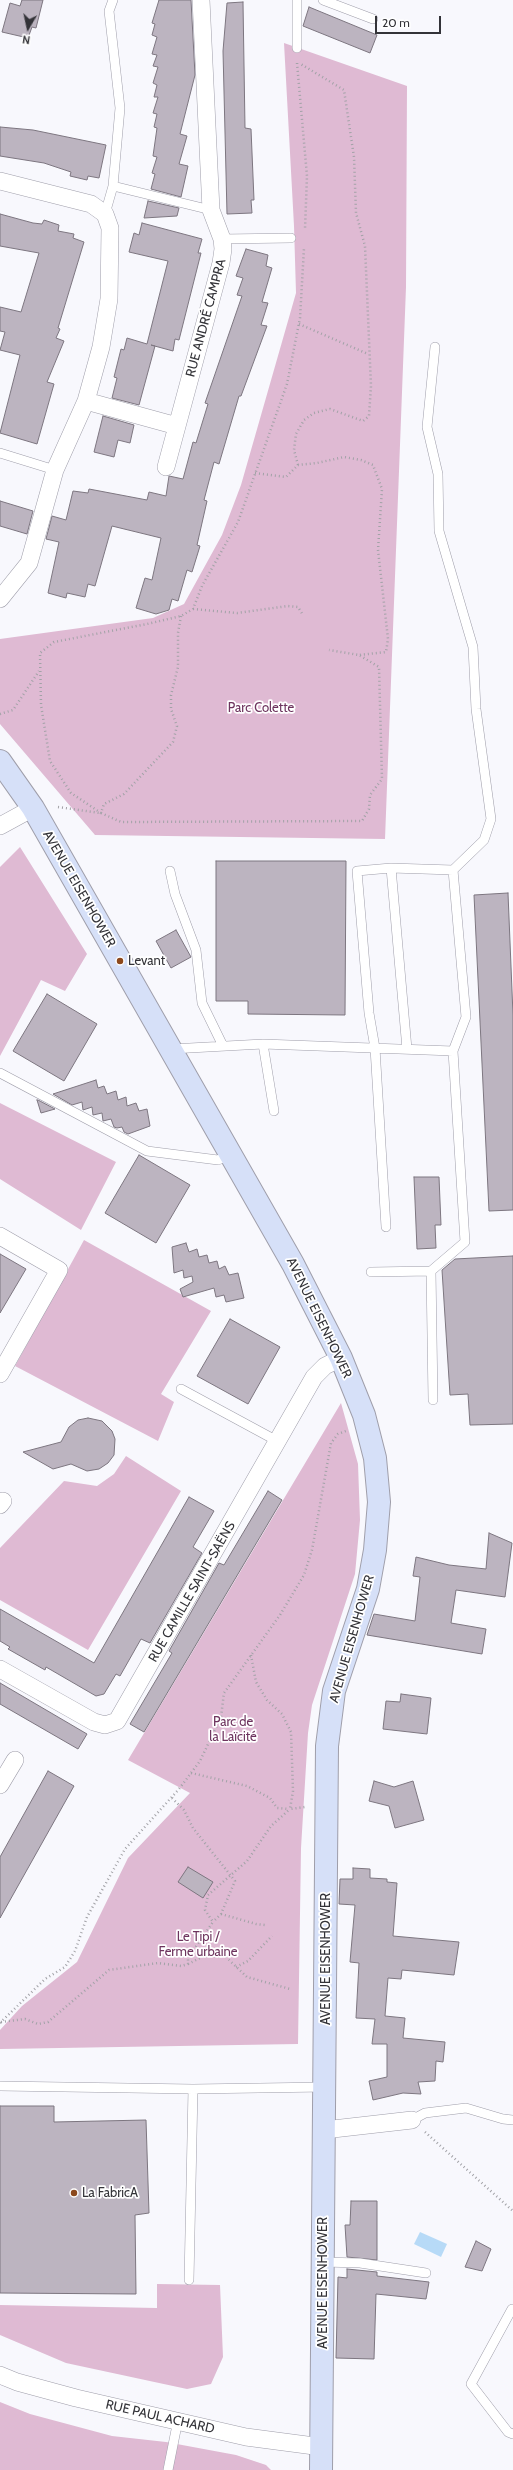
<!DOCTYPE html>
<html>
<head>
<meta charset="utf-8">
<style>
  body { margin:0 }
  #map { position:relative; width:513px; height:2470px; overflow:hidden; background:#f8f8fd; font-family:Cabin,sans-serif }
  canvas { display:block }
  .north { position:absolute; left:8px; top:8px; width:40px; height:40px; -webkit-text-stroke:3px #fff; paint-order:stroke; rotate:189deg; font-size:11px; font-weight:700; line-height:16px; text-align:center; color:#333338 }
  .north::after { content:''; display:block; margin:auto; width:14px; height:18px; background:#333338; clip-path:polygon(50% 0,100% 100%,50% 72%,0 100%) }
  .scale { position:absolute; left:375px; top:16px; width:66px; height:18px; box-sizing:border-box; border:2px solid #333338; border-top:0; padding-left:5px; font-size:12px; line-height:14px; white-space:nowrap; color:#333338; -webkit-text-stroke:3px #fff; paint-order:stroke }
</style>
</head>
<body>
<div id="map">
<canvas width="513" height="2470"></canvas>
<div class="north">N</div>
<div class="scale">20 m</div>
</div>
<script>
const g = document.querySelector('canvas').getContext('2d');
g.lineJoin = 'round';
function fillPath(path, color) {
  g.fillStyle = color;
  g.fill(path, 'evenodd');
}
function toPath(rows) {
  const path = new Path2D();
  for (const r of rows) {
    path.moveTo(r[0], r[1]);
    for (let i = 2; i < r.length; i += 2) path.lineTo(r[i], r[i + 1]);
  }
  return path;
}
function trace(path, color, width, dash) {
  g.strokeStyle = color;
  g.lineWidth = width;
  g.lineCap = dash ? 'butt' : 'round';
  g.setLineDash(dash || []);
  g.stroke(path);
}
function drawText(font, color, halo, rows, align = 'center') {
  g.font = font + ' Cabin,sans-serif';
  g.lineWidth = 3.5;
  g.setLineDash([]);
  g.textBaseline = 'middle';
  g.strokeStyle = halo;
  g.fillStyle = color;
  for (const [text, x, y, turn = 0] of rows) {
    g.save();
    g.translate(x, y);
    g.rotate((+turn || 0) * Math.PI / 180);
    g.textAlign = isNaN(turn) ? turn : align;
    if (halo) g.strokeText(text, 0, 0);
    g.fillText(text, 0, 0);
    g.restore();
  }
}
const green = toPath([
  [284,43,407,86,406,287,385,839,95,835,0,724,0,639,153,618,184,604,222,535,241,485,296,293,294,226],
  [20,847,87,954,65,991,41,980,0,1056,0,867],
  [0,1103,116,1162,81,1230,0,1179],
  [84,1240,211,1311,161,1394,174,1402,158,1441,15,1366],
  [341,1403,358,1464,360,1520,355,1574,312,1705,308,1733,301,1848,298,2044,0,2049,0,2030,22,2006,77,1962,128,1858,190,1793,128,1760],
  [126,1456,181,1491,88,1650,0,1600,0,1548,64,1481,97,1486,114,1474],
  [157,2284,220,2285,223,2357,211,2384,187,2389,66,2363,0,2335,0,2305,157,2308],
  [0,2402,30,2414,112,2436,166,2442,236,2455,266,2465,271,2470,0,2470]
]);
const water = toPath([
  [420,2232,447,2244,441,2257,414,2244]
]);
const building = toPath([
  [22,0,43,0,36,28,32,27,28,38,2,32,10,3,20,6,22,0],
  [159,0,191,0,195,75,180,134,187,136,179,164,188,166,181,197,151,189,155,174,152,173,157,157,153,156,157,128,154,127,157,114,153,113,158,97,154,97,157,85,153,83,158,67,153,66,157,55,152,54,157,37,152,35,155,24,152,23,159,0],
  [243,2,245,128,251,129,254,200,251,200,252,213,227,214,223,51,227,3,243,2],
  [309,7,377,35,370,53,303,26,309,7],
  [0,127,33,130,106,145,99,178,88,176,87,180,70,176,71,172,44,163,0,156,0,127],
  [148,201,179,208,177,216,144,218,148,201],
  [0,214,33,223,42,224,44,220,59,225,58,231,74,234,73,238,84,242,58,328,60,329,56,338,64,341,47,382,54,384,37,444,0,433,20,355,0,350,5,332,0,331,0,307,21,312,39,253,0,246,0,214],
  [142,223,202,239,198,253,201,253,179,340,175,339,173,351,151,345,155,346,139,405,112,398,117,378,114,377,121,349,124,350,127,338,147,344,168,261,129,252,134,233,139,235,142,223],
  [246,249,268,255,266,266,272,268,262,302,268,303,261,325,267,326,241,396,239,396,219,464,214,462,204,500,207,501,197,545,200,546,192,572,187,570,178,601,172,599,169,610,156,614,136,608,145,578,152,580,161,538,112,526,95,586,88,584,85,597,67,593,66,598,48,593,59,542,46,539,52,516,66,520,73,491,88,493,89,489,147,500,149,492,166,496,169,476,183,479,193,442,196,443,208,404,205,403,242,296,237,295,243,278,236,276,246,249],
  [103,416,134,425,130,443,118,440,114,457,94,452,103,416],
  [0,501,33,511,27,534,0,526,0,501],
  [216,861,346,861,345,1015,248,1014,248,1001,216,1001,216,861],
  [508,893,513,1015,513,1210,489,1211,474,895,508,893],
  [176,930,191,957,171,968,156,941,176,930],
  [47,994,97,1024,64,1081,13,1051,47,994],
  [96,1080,98,1088,104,1086,107,1094,116,1091,118,1100,126,1097,127,1106,136,1103,139,1111,147,1109,150,1126,128,1134,124,1132,122,1127,117,1128,114,1127,111,1119,103,1121,102,1113,93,1115,92,1107,83,1110,82,1102,72,1105,53,1094,96,1080],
  [37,1100,38,1100,55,1109,41,1113,37,1100],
  [139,1155,190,1185,156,1243,105,1213,139,1155],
  [414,1177,439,1177,441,1225,435,1225,436,1248,417,1249,414,1177],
  [186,1243,189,1252,197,1249,199,1257,207,1255,209,1263,217,1261,219,1269,225,1266,229,1275,238,1273,244,1298,226,1302,224,1295,216,1297,214,1288,183,1297,180,1289,193,1282,192,1276,184,1278,183,1270,174,1273,172,1247,186,1243],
  [0,1254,26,1269,0,1313,0,1254],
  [513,1256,513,1424,470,1425,468,1394,450,1395,442,1270,455,1259,513,1256],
  [230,1319,280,1347,248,1404,197,1376,230,1319],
  [88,1418,102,1421,112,1431,115,1439,114,1455,108,1463,99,1469,87,1471,71,1464,53,1469,23,1452,61,1442,69,1427,78,1420,88,1418],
  [268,1491,282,1500,144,1732,130,1724,172,1653,169,1651,219,1563,224,1565,268,1491],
  [189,1497,214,1511,193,1547,202,1553,150,1643,141,1639,120,1676,116,1674,104,1694,96,1696,46,1667,45,1670,8,1649,10,1647,0,1641,0,1609,94,1663,189,1497],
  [489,1533,512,1543,505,1597,456,1590,451,1623,486,1629,482,1654,367,1635,374,1614,415,1621,420,1577,413,1576,416,1557,449,1565,486,1569,489,1533],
  [0,1683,87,1734,78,1749,0,1704,0,1683],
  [401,1694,431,1698,427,1734,383,1729,386,1701,400,1702,401,1694],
  [48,1771,74,1786,0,1918,0,1857,48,1771],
  [374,1781,394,1787,413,1781,424,1820,395,1828,389,1806,369,1801,374,1781],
  [188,1867,213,1882,203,1898,178,1882,188,1867],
  [353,1868,370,1869,370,1878,387,1879,387,1882,397,1883,393,1936,459,1942,454,1975,402,1970,401,1979,388,1978,385,2016,405,2018,403,2038,445,2042,443,2062,436,2061,435,2081,418,2082,421,2094,403,2093,373,2100,369,2081,387,2077,387,2044,372,2044,375,2019,356,2018,359,1963,350,1962,355,1905,339,1904,340,1879,353,1879,353,1868],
  [0,2106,54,2106,54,2122,146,2120,149,2213,135,2215,136,2294,0,2293,0,2106],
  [351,2201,377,2201,377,2260,347,2257,345,2225,350,2225,351,2201],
  [476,2241,491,2249,482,2271,465,2267,476,2241],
  [347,2269,377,2272,377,2276,429,2282,426,2299,376,2294,374,2359,336,2358,338,2277,347,2278,347,2269]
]);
const path = toPath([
  [297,63,307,176,305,229],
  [299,324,368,354],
  [298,465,294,450,296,434,304,420,314,413,330,409,363,421,369,416,371,386,365,246,356,213,354,157,344,90,299,63],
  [255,473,286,477,298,465,317,463,344,457,361,460,373,465,382,489,378,550,388,639,386,652,359,655],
  [193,609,237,613,288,606,298,607,303,615],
  [181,616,178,633,178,667,171,695,171,709,177,726,173,742,124,794,104,804,101,813,121,822,362,821,369,809,370,795,382,779,379,667,359,655,329,650],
  [0,714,13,710,39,671],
  [58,807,100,813],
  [101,813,71,793,50,761,41,705,40,653,54,642,147,624,181,616,193,609,202,586,238,522,287,384,300,318,304,248],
  [251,1655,256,1682,267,1700,282,1714,291,1732,293,1791,290,1809,305,1807],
  [191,1773,247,1786,270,1798,277,1808,289,1809],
  [172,1798,184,1810,193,1828,235,1881,221,1914,213,1922],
  [221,1914,256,1924,265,1925],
  [188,1964,204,1956,225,1956,247,1977,290,1989],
  [236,1967,248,1961,272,1936],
  [1,2022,25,2019,38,2024,48,2022,109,1970,158,1963,181,1966,188,1964,188,1958,213,1922,205,1910,208,1895,247,1861,271,1826,290,1809],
  [0,2023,45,1979,65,1967,75,1951,87,1917,125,1849,179,1789,200,1761,221,1717,224,1693,280,1615,304,1575,312,1550,331,1443,338,1434,346,1431],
  [425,2132,513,2211]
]);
const lane = toPath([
  [297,0,297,48],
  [323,0,373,19],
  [113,186,211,210],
  [105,214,113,186,120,108,109,11,113,0],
  [222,239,291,238],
  [435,347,427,427,438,474,439,531,473,647,476,709,491,819,484,840,453,870],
  [0,453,55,470],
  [391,868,453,870,466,1017,453,1051],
  [170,871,175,894,196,950,202,1003,223,1046],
  [263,1044,274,1111],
  [171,1049,263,1044,453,1051,465,1242,431,1271,433,1400],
  [0,1073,147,1151,218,1160,230,1155],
  [386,1227,375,1048,369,1013,357,871,391,868,407,1049],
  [371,1272,431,1271],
  [181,1389,279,1442],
  [0,2086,193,2089],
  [412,2120,425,2113,466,2108,503,2119,513,2120],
  [323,2262,360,2263,426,2273],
  [189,2280,193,2089,325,2087],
  [512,2309,471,2384,508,2432,513,2434],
  [168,2470,178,2420]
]);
const street = toPath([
  [0,181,91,204,105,214,110,228,109,299,101,347,86,401,55,470,29,563,0,599],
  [86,401,177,426],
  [166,467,221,263,223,249,222,239,211,210,201,0],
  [0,826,33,808],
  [0,1236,59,1270,0,1374],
  [0,1505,3,1501],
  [0,1669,94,1722,105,1725,117,1721,314,1377,325,1366,341,1358],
  [0,1785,15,1760],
  [324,2130,412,2120],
  [0,2375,17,2382,76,2398,246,2437,322,2447]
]);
const secondary = toPath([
  [0,761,33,808,293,1264,341,1358,364,1415,375,1458,379,1502,375,1550,368,1589,334,1691,327,1746,321,2470]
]);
const markers = [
  [120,961,4,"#8c481c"],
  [74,2193,4,"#8c481c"]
];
const streetNames = [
  ["RUE ANDRÉ CAMPRA",206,318,-75],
  ["AVENUE EISENHOWER",79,889,60],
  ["AVENUE EISENHOWER",319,1318,64],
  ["RUE CAMILLE SAINT-SAËNS",192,1592,-60],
  ["AVENUE EISENHOWER",352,1639,-74],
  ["AVENUE EISENHOWER",326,1959,-90],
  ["AVENUE EISENHOWER",323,2283,-90],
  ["RUE PAUL ACHARD",160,2417,13]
];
const parkNames = [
  ["Parc Colette",261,708],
  ["Parc de",233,1722],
  ["la Laïcité",233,1737],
  ["Le Tipi /",198,1937],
  ["Ferme urbaine",198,1952]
];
const poiNames = [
  ["Levant",128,961],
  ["La FabricA",82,2193]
];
fillPath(green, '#dfbad3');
fillPath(water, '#b7daf7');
fillPath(building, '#bcb4c0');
trace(building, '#7d7680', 1);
trace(lane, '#9f9eaa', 10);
trace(street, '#9f9eaa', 18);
trace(secondary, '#9f9eaa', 24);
trace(path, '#a2a2a7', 2.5, [1, 3]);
trace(lane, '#fff', 9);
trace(street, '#fff', 17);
trace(secondary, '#d6e0f8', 22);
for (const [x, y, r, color] of markers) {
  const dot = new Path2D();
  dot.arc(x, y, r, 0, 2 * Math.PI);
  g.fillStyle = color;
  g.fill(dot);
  trace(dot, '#fff', 1.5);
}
drawText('13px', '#333338', '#fff', streetNames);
drawText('13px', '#6d345e', '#fff', parkNames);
drawText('13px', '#333338', '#fff', poiNames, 'left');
</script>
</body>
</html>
